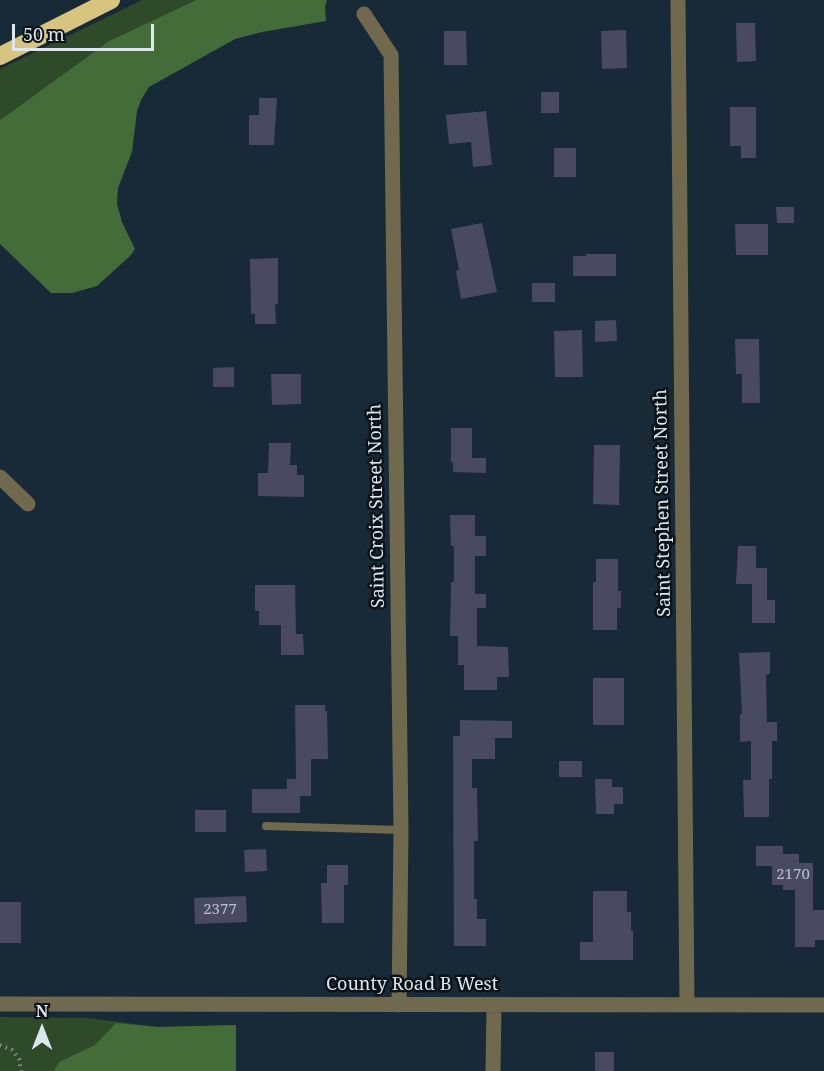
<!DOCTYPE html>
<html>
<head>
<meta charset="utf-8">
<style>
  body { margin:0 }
  #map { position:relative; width:824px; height:1071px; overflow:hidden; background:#182a37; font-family:"Noto Serif",serif }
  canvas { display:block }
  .north { position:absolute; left:12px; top:999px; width:60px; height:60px; -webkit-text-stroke:4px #0a1218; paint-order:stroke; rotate:0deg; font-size:16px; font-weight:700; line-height:24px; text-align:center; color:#dce7f0 }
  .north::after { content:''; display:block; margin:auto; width:21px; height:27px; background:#dce7f0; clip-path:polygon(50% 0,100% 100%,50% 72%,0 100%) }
  .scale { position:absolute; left:12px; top:24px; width:142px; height:27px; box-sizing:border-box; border:3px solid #dce7f0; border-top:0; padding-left:8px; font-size:18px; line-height:21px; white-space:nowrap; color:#dce7f0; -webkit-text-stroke:4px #0a1218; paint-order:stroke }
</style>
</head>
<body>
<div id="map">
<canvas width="824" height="1071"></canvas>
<div class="north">N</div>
<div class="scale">50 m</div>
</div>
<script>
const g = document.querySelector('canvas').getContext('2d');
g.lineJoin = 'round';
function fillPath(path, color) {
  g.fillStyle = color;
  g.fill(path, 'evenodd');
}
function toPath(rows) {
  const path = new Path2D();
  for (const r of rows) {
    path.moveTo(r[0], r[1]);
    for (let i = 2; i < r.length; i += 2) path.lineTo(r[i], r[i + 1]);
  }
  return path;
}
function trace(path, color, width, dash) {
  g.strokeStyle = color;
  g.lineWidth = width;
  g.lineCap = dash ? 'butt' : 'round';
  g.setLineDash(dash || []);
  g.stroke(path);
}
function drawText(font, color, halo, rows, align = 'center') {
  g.font = font + ' "Noto Serif",serif';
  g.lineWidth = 5;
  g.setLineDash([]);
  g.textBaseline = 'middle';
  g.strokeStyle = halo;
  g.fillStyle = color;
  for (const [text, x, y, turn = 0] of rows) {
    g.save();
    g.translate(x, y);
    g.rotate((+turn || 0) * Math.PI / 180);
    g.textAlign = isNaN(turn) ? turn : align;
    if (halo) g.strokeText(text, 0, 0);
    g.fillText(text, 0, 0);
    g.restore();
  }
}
const green = toPath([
  [142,0,196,0,109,41,0,120,0,69],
  [0,1017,88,1018,158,1027,236,1025,236,1071,0,1071]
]);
const forest = toPath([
  [196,0,327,0,325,7,326,21,262,32,235,39,149,87,141,100,137,111,132,152,118,188,117,204,122,222,135,249,130,256,97,286,72,293,51,293,0,244,0,120,109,41],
  [116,1023,158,1027,236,1025,236,1071,54,1071,59,1062,95,1045]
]);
const building = toPath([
  [736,23,755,23,756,61,737,62],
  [626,30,627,68,602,69,601,31],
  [444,31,466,31,467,65,444,65],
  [541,92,559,92,559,113,541,113],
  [259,98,277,98,274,145,249,145,249,115,259,115],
  [730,107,756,107,756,158,741,158,741,146,730,146],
  [486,111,492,165,473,167,471,142,449,144,446,115],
  [554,148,576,148,576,177,554,177],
  [776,207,794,207,794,223,777,223],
  [482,223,497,292,461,299,456,271,459,270,451,229],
  [735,224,768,224,768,255,736,255],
  [586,254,616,254,616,276,573,276,573,256,586,256],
  [278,258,278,304,275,304,276,324,255,324,255,314,251,314,250,259],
  [532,283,555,283,555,302,532,302],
  [616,320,617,341,595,342,595,321],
  [582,330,583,377,555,377,554,331],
  [735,339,759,339,760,403,742,403,742,374,736,374],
  [234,367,234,387,213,387,213,368],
  [271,374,301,374,301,404,272,405],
  [451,428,472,428,472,458,486,458,486,473,453,472,453,462,451,462],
  [269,443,291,443,290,465,297,465,297,475,304,475,304,497,258,496,258,473,268,473],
  [594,445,620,445,619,505,593,504],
  [450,515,475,515,475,536,486,536,486,556,475,556,475,594,486,594,486,608,477,608,477,646,508,647,509,677,497,677,497,690,464,690,464,665,458,665,458,636,450,636,451,582,454,582,454,546,451,546],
  [738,546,756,546,756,568,767,568,767,600,775,600,775,623,752,623,752,584,736,584],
  [596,559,618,559,618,591,621,591,621,608,617,608,617,630,593,630,593,582,596,582],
  [255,585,295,585,296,634,303,634,304,655,281,655,281,625,259,625,259,611,255,611],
  [770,652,770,674,766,675,767,722,777,722,777,741,772,741,772,779,769,779,769,817,744,817,743,780,751,780,751,741,740,742,740,714,742,714,739,653],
  [593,678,624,678,624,725,593,725],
  [295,705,325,705,325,711,327,711,328,759,311,759,311,796,300,796,300,813,252,813,252,789,287,789,287,779,296,779],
  [460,720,512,721,512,738,495,738,495,759,472,759,472,788,477,788,478,841,474,841,474,899,477,899,477,919,486,919,486,946,454,946,453,736,460,736],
  [559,761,582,761,582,777,559,777],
  [595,779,612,779,612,787,623,787,623,804,614,804,614,814,596,814],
  [195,810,226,810,226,832,195,832],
  [756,846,783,846,783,854,799,854,799,863,813,863,813,910,824,910,824,940,815,940,815,947,795,947,795,890,783,890,783,885,772,885,772,866,756,866],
  [266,849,267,871,245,872,244,850],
  [327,865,348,865,348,885,344,885,344,923,322,923,321,883,327,883],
  [593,891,627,891,627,912,631,912,631,931,633,931,633,960,580,960,580,942,593,942],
  [246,896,247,922,195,924,194,898],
  [0,902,21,902,21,943,0,943],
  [595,1052,614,1052,614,1071,595,1071]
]);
const path = toPath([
  [0,1045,12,1050,19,1059,21,1071]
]);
const lane = toPath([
  [266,826,401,830]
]);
const street = toPath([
  [678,0,687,1005],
  [364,14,391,55,401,830,399,1005],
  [0,477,28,504],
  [0,1004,824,1005],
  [493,1071,494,1005]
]);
const highway = toPath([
  [0,56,111,0]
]);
const numberNames = [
  ["2170",793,875],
  ["2377",220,910]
];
const streetNames = [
  ["Saint Stephen Street North",663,503,-91],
  ["Saint Croix Street North",377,506,-91],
  ["County Road B West",412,985]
];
fillPath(green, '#2f4a28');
fillPath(forest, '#436c39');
fillPath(building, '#494a5f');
trace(path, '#83919c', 4, [1.5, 4.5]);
trace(lane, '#70694e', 8);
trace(street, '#70694e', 15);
trace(highway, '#d6c47f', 18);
drawText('15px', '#b7c0cc', null, numberNames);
drawText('18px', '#dce7f0', '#0a1218', streetNames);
</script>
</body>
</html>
